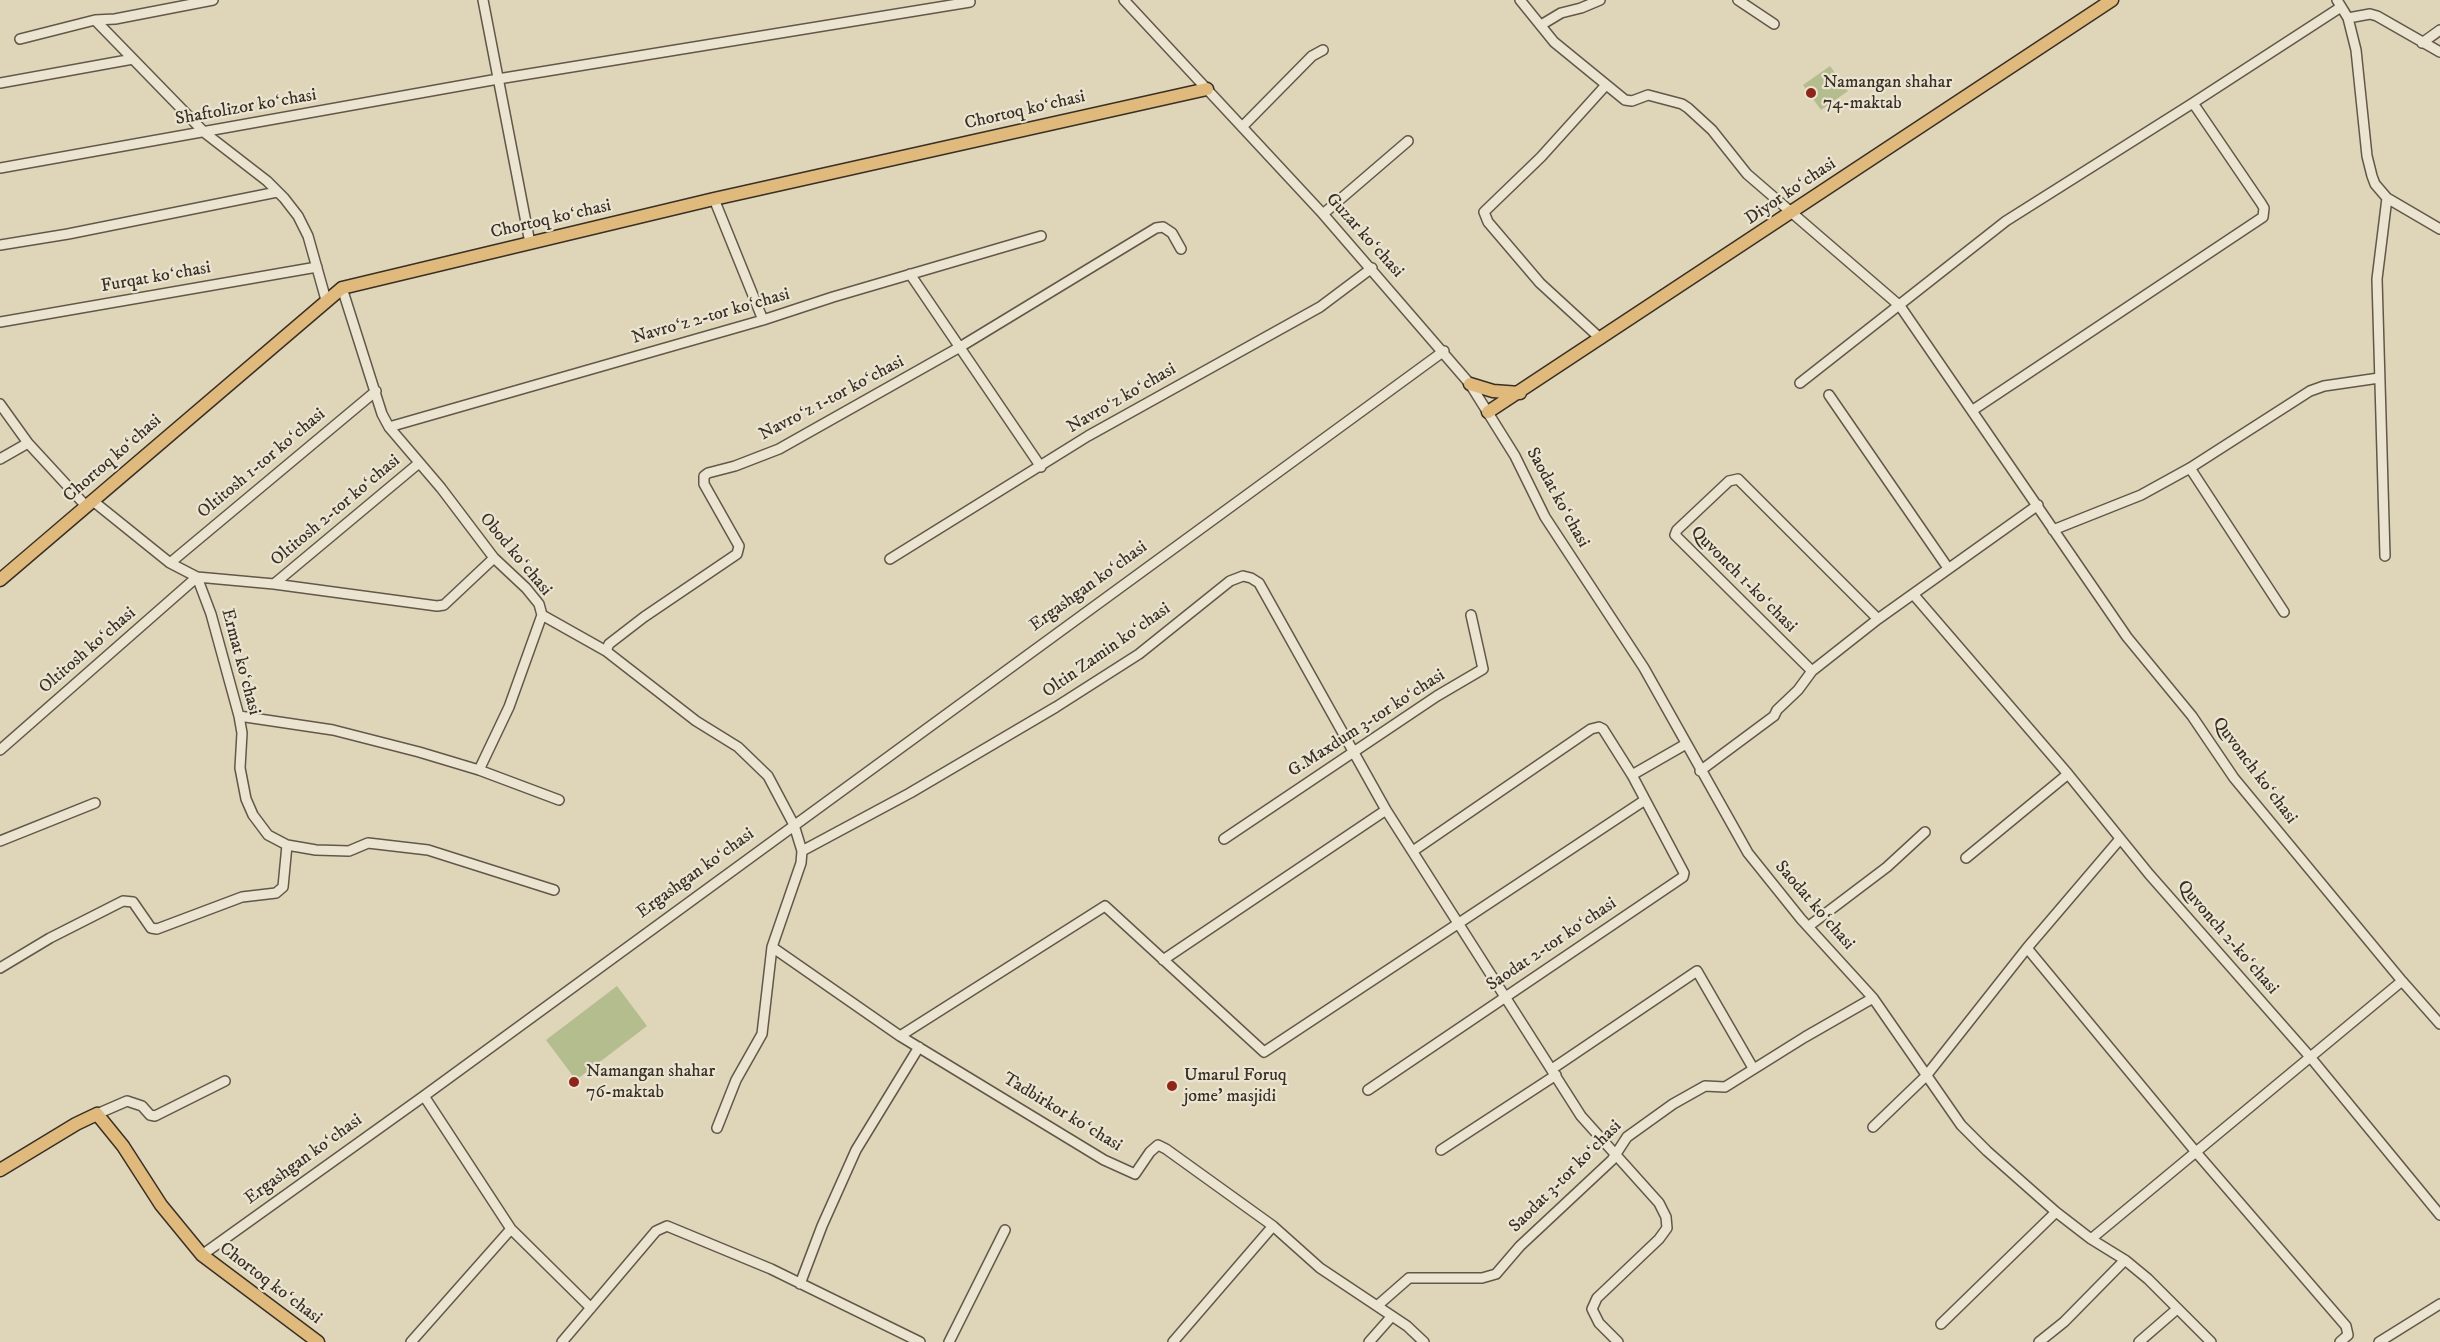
<!DOCTYPE html>
<html>
<head>
<meta charset="utf-8">
<style>
  body { margin:0 }
  canvas { display:block; background:#dfd5b8 }
</style>
</head>
<body>
<canvas width="2440" height="1342"></canvas>
<script>
const g = document.querySelector('canvas').getContext('2d');
g.lineJoin = 'round';
function fillPath(path, color) {
  g.fillStyle = color;
  g.fill(path, 'evenodd');
}
function toPath(rows) {
  const path = new Path2D();
  for (const r of rows) {
    path.moveTo(r[0], r[1]);
    for (let i = 2; i < r.length; i += 2) path.lineTo(r[i], r[i + 1]);
  }
  return path;
}
function trace(path, color, width, dash) {
  g.strokeStyle = color;
  g.lineWidth = width;
  g.lineCap = dash ? 'butt' : 'round';
  g.setLineDash(dash || []);
  g.stroke(path);
}
function drawText(font, color, halo, rows, align = 'center') {
  g.font = font + ' "IM FELL DW Pica",serif';
  g.lineWidth = 4.5;
  g.setLineDash([]);
  g.textBaseline = 'middle';
  g.strokeStyle = halo;
  g.fillStyle = color;
  for (const [text, x, y, turn = 0] of rows) {
    g.save();
    g.translate(x, y);
    g.rotate((+turn || 0) * Math.PI / 180);
    g.textAlign = isNaN(turn) ? turn : align;
    if (halo) g.strokeText(text, 0, 0);
    g.fillText(text, 0, 0);
    g.restore();
  }
}
const green = toPath([
  [1830,66,1848,91,1821,110,1803,85],
  [617,986,647,1026,576,1080,546,1040]
]);
const minor = toPath([
  [213,0,115,19,95,20,205,133,267,181,284,198,298,216,308,236,326,300],
  [483,0,530,243],
  [1124,0,1323,214,1470,384,1515,456,1545,517,1644,668,1748,853,1801,919,1873,998,1961,1125,1987,1151,2056,1212,2091,1239,2125,1260,2148,1279,2211,1342],
  [1520,0,1554,42,1625,100,1632,101,1648,95,1682,104,1688,108,1712,130,1747,174,1900,306,2127,637,2192,716,2234,778,2402,981,2440,1024],
  [1738,0,1774,24],
  [2337,0,2348,18,2356,50,2367,156,2372,176,2375,184,2387,198,2377,279,2385,556],
  [2348,18,2370,14,2377,16,2440,52],
  [1541,25,1561,13,1581,8,1600,0],
  [20,39,95,20],
  [2422,43,2440,30],
  [0,83,133,59],
  [2193,103,2341,7],
  [1242,127,1312,56,1323,50],
  [0,168,498,79,970,2],
  [2387,198,2440,229],
  [714,199,763,320],
  [1323,214,1408,141],
  [0,245,68,234,277,192],
  [910,274,1041,467],
  [342,288,382,414,389,427,441,488,494,558,526,588,539,604,542,615,606,651,696,721,738,747,768,776,794,825,802,851,801,863,772,947,900,1036,1104,1160,1135,1174,1150,1152,1158,1145,1166,1149,1273,1226,1320,1268,1407,1326,1424,1342],
  [0,322,317,267],
  [1601,339,1540,283,1488,222,1484,212,1541,157,1606,85],
  [1800,383,2006,221,2193,103,2261,203,2264,208,2263,217,1973,410],
  [1829,395,1948,568],
  [0,404,28,443,86,506],
  [389,427,763,320,833,297,1041,236],
  [0,459,28,443],
  [2190,468,2284,612],
  [93,501,170,563,197,577,211,614,239,716,242,733,240,768,246,799,253,815,268,835,287,845,316,850,349,851,368,843,428,850,554,890],
  [2053,530,2141,495,2190,468,2310,391,2324,386,2379,378],
  [890,559,1088,436,1320,307,1372,268],
  [170,563,376,391],
  [274,584,419,463],
  [1913,594,2068,774,2149,874,2311,1058,2440,1215],
  [606,651,609,644,644,617,737,554,739,546,704,484,704,476,708,473,735,466,779,449,960,347,1156,228,1163,227,1172,233,1181,249],
  [1812,671,1675,535,1677,530,1729,481,1738,479,1878,619],
  [239,716,333,730,419,752,479,770,559,800],
  [0,750,197,577,274,584,437,606,444,605,494,558],
  [479,770,509,707,542,615],
  [1700,771,1774,716,1777,710,1798,690,1812,671,1878,619,2038,505],
  [1632,775,1686,744],
  [1224,839,1437,696,1483,669,1471,615],
  [0,841,95,803],
  [802,851,910,793,1056,707,1139,654,1230,581,1243,576,1251,578,1259,583,1386,810,1581,1116,1659,1203,1666,1217,1667,1228,1659,1239,1597,1298,1592,1309,1599,1323,1618,1342],
  [1966,858,2068,774],
  [1809,926,1887,867,1925,832],
  [2027,948,2195,1151,2346,1326,2348,1335,2340,1342],
  [1163,960,1386,810],
  [0,968,50,938,123,901,133,902,151,928,157,929,242,897,276,893,283,887,287,845],
  [900,1036,1105,906,1264,1052,1645,800],
  [1552,1069,1697,971,1753,1068],
  [1368,1090,1683,877,1684,873,1632,775,1603,729,1599,727,1591,729,1413,851],
  [424,1096,511,1229,591,1308],
  [97,1114,127,1101,142,1106,150,1115,155,1116,225,1081],
  [1873,1127,1926,1076,2027,948,2120,839],
  [717,1128,736,1080,762,1034,772,947],
  [1441,1150,1556,1075],
  [2091,1239,2402,981],
  [202,1255,424,1096,1444,351],
  [800,1284,822,1226,856,1150,919,1047],
  [1377,1306,1409,1278,1482,1278,1496,1274,1520,1246,1612,1160,1627,1137,1673,1104,1705,1086,1725,1087,1805,1037,1873,998],
  [1941,1324,2056,1212],
  [411,1342,511,1229],
  [562,1342,656,1231,667,1226,771,1269,920,1342],
  [949,1342,1005,1230],
  [1173,1342,1273,1226],
  [1369,1342,1392,1316],
  [2039,1342,2064,1322,2125,1260],
  [2139,1342,2177,1309],
  [2379,1342,2440,1304]
]);
const major = toPath([
  [1470,384,1493,391,1520,393],
  [1488,412,2112,0],
  [0,580,342,288,714,199,1207,89],
  [0,1170,76,1124,97,1114,123,1146,161,1205,202,1255,318,1342]
]);
const markers = [
  [1811,93,6,"#8f2418"],
  [574,1082,6,"#8f2418"],
  [1172,1086,6,"#8f2418"]
];
const poiNames = [
  ["Namangan shahar",1823,83],
  ["74-maktab",1823,104],
  ["Namangan shahar",586,1072],
  ["76-maktab",586,1093],
  ["Umarul Foruq",1184,1076],
  ["jome' masjidi",1184,1097]
];
const streetNames = [
  ["Shaftolizor koʻchasi",246,108,-10],
  ["Chortoq koʻchasi",1025,111,-13],
  ["Diyor koʻchasi",1791,192,-34],
  ["Chortoq koʻchasi",551,220,-13],
  ["Guzar koʻchasi",1364,236,48],
  ["Furqat koʻchasi",156,278,-10],
  ["Navroʻz 2-tor koʻchasi",711,317,-16],
  ["Navroʻz 1-tor koʻchasi",832,399,-28],
  ["Navroʻz koʻchasi",1122,399,-30],
  ["Chortoq koʻchasi",113,459,-41],
  ["Oltitosh 1-tor koʻchasi",262,464,-40],
  ["Saodat koʻchasi",1557,498,61],
  ["Oltitosh 2-tor koʻchasi",336,511,-40],
  ["Obod koʻchasi",515,555,50],
  ["Quvonch 1-koʻchasi",1743,580,45],
  ["Ergashgan koʻchasi",1089,587,-36],
  ["Oltitosh koʻchasi",88,651,-41],
  ["Oltin Zamin koʻchasi",1107,651,-35],
  ["Ermat koʻchasi",240,662,75],
  ["G.Maxdum 3-tor koʻchasi",1367,724,-33],
  ["Quvonch koʻchasi",2254,771,53],
  ["Ergashgan koʻchasi",696,874,-36],
  ["Saodat koʻchasi",1814,906,49],
  ["Quvonch 2-koʻchasi",2227,938,49],
  ["Saodat 2-tor koʻchasi",1552,945,-34],
  ["Tadbirkor koʻchasi",1062,1113,31],
  ["Ergashgan koʻchasi",304,1160,-36],
  ["Saodat 3-tor koʻchasi",1566,1177,-45],
  ["Chortoq koʻchasi",270,1284,37]
];
fillPath(green, '#b4bd8e');
trace(minor, '#62584a', 12);
trace(major, '#392f26', 15);
trace(minor, '#eae4d1', 9);
trace(major, '#e0ba7c', 12);
for (const [x, y, r, color] of markers) {
  const dot = new Path2D();
  dot.arc(x, y, r, 0, 2 * Math.PI);
  g.fillStyle = color;
  g.fill(dot);
  trace(dot, '#eae4d1', 2);
}
drawText('18px', '#392f26', '#eae4d1', poiNames, 'left');
drawText('18px', '#392f26', '#eae4d1', streetNames);
</script>
</body>
</html>
